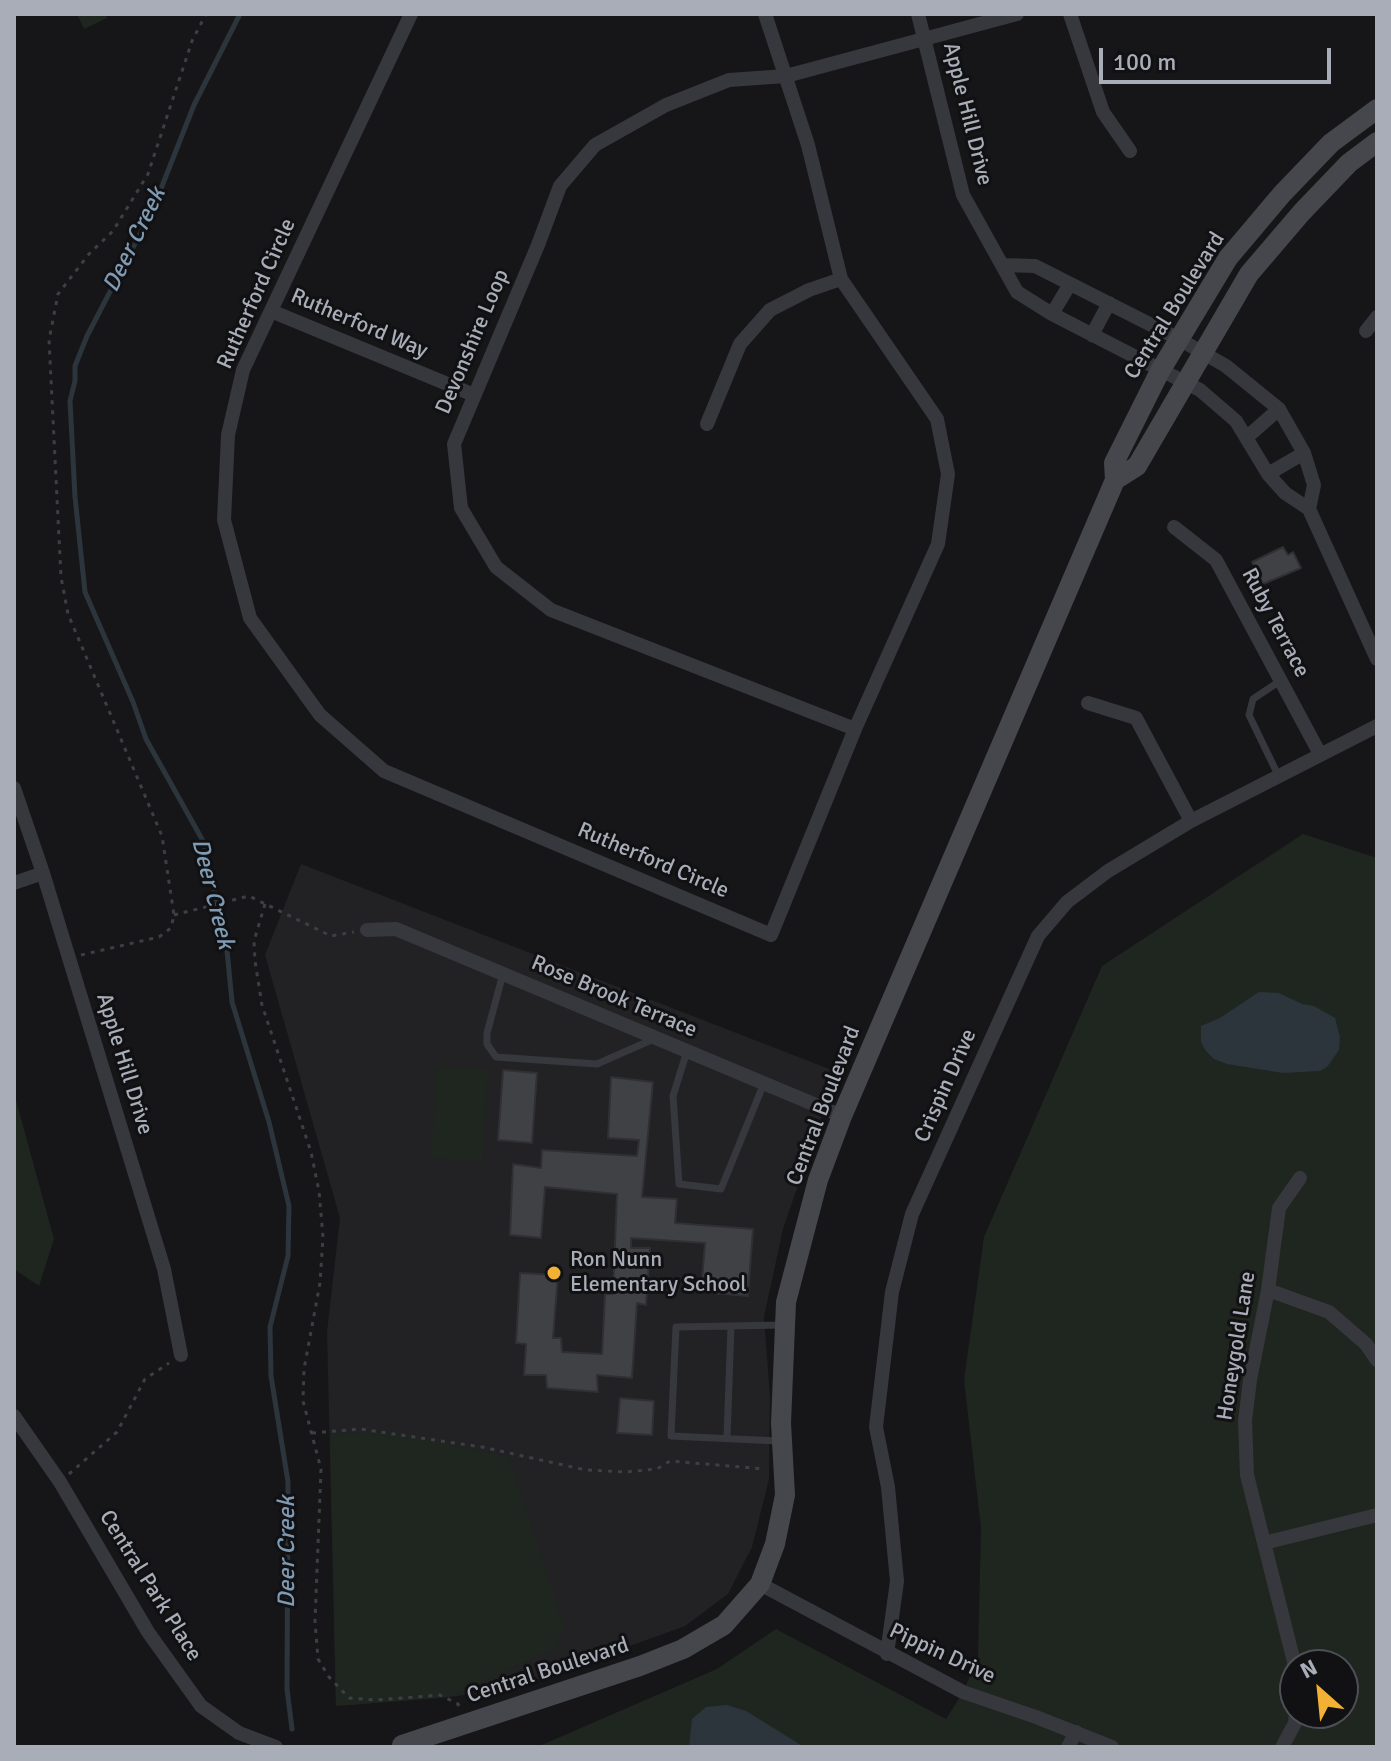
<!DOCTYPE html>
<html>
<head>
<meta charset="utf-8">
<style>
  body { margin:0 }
  #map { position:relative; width:1391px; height:1761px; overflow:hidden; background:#161618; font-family:Signika,sans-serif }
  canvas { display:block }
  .frame { position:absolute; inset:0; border:16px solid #a8adb8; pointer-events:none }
  .north { position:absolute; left:1279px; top:1649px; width:80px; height:80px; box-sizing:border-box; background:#111113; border:2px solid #4d4f55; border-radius:50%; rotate:333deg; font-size:22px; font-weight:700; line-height:32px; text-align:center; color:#a8adb8 }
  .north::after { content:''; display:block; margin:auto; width:28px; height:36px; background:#f2b134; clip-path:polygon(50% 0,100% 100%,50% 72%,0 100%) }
  .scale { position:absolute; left:1099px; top:48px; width:232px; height:36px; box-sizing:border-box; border:4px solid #a8adb8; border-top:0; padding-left:10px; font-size:24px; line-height:28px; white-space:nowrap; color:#a8adb8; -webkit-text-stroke:6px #111113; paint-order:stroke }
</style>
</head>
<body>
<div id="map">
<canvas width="1391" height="1761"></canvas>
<div class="frame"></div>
<div class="north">N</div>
<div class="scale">100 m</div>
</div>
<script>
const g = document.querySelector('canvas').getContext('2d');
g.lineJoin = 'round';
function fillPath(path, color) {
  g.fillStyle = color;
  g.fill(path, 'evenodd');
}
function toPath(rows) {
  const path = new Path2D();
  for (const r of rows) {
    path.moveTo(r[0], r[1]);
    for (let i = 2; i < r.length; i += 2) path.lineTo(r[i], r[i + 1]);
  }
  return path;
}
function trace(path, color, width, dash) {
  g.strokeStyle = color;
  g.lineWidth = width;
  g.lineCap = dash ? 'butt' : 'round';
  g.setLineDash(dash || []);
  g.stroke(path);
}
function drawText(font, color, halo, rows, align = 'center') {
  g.font = font + ' Signika,sans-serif';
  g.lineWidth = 6;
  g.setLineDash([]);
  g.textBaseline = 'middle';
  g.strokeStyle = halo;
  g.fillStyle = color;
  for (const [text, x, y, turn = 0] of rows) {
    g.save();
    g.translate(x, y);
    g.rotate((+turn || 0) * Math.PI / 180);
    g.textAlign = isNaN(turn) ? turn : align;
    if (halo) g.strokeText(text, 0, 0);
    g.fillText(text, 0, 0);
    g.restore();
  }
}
const built = toPath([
  [301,864,837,1072,783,1229,764,1317,770,1397,769,1479,752,1547,728,1594,685,1626,514,1688,450,1697,336,1706,327,1332,340,1218,265,955]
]);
const green = toPath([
  [77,14,105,14,107,18,84,29],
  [1303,834,1377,858,1377,1747,537,1747,717,1669,776,1629,946,1719,963,1692,978,1658,981,1528,964,1380,984,1237,1102,966],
  [1295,1665,1343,1665,1343,1713,1295,1713],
  [437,1066,488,1069,482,1161,431,1158],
  [14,1093,54,1239,39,1286,14,1269],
  [382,1431,509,1457,565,1629,555,1648,450,1697,336,1706,330,1435]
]);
const water = toPath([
  [1259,992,1279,993,1302,1004,1314,1006,1335,1018,1340,1037,1339,1050,1327,1067,1320,1071,1283,1073,1227,1064,1214,1059,1206,1051,1201,1042,1201,1026,1220,1018],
  [727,1705,746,1711,804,1747,689,1747,692,1719,706,1707]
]);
const stream = toPath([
  [240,14,194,105,153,209,87,336,75,366,75,381,70,401,75,497,85,592,133,702,146,739,203,841,226,940,232,1002,269,1122,289,1206,288,1256,270,1327,271,1376,288,1482,287,1689,292,1729]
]);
const building = toPath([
  [1283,547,1288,555,1293,552,1301,568,1263,584,1252,562,1283,547],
  [503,1070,537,1073,532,1143,498,1140,503,1070],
  [611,1077,653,1082,642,1197,677,1199,675,1223,753,1229,748,1296,701,1292,705,1243,631,1238,631,1248,650,1248,646,1305,637,1303,632,1378,597,1375,598,1392,547,1388,546,1375,524,1375,526,1344,516,1343,520,1273,558,1275,553,1338,561,1338,562,1352,602,1354,605,1294,613,1294,617,1194,545,1187,541,1238,510,1235,513,1164,541,1168,542,1150,637,1156,639,1140,608,1138,611,1077],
  [620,1398,654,1401,652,1435,617,1433,620,1398]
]);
const path = toPath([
  [265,904,254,941,255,961,262,1005,311,1152,319,1191,323,1237,320,1283,304,1369,303,1401,321,1469,315,1621,318,1659,329,1677,349,1698,376,1700,440,1695,458,1704,460,1708],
  [174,915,249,896,331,936,354,932],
  [81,955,159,937,171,928,174,915,162,836,68,614,61,577,49,340,58,294,89,254,113,231,148,174,192,41,206,14],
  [312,1433,360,1429,482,1447,586,1470,625,1472,657,1469,670,1461,765,1469],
  [69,1474,117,1432,145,1379,169,1363]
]);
const lane = toPath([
  [1279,777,1249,715,1253,699,1280,681],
  [503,974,487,1033,487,1044,496,1057,597,1064,656,1038],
  [687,1051,673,1096,679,1184,721,1189,764,1083],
  [727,1438,731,1326],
  [778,1441,671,1436,676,1327,782,1325]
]);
const street = toPath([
  [411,14,243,370,228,435,224,520,250,618,320,715,384,771,771,935,855,729,938,544,948,474,937,419,841,279,808,145,765,14],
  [918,14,963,195,1017,292,1052,314,1200,390,1236,421,1268,474,1285,493,1309,509,1377,659],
  [1070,14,1103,112,1130,151],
  [1003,265,1035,266,1179,339,1226,366,1279,409,1304,453,1314,485,1309,509],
  [271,311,474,395],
  [1052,314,1070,284],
  [1366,331,1377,317],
  [1092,335,1109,303],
  [707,424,740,344,770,310,809,290,841,279],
  [1246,438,1279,409],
  [1268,474,1304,453],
  [1174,527,1216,560,1320,754],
  [1088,703,1136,718,1191,821],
  [855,729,551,610,496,567,461,508,454,444,538,245,560,186,595,145,666,105,729,80,786,76,1017,14],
  [14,788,43,873,164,1269,181,1355],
  [14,883,43,873],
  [367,930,396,929,842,1116],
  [1268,1290,1329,1312,1366,1344,1377,1360],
  [14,1416,60,1482,148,1632,201,1706,239,1733,276,1747],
  [1264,1543,1377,1515],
  [760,1584,963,1692,1036,1717,1112,1747],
  [887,1654,897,1581,888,1487,876,1427,892,1292,912,1214,1038,936,1067,902,1108,871,1191,821,1377,726],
  [1295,1666,1247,1475,1245,1421,1250,1380,1268,1290,1279,1208,1300,1178],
  [1068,1747,1076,1732],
  [1282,1747,1295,1723,1296,1713]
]);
const secondary = toPath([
  [1115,480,1137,466,1249,274,1302,212,1349,163,1377,142],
  [402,1745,640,1666,683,1649,724,1625,760,1584,775,1544,785,1495,781,1423,786,1302,818,1180,842,1116,1115,480,1114,463,1160,371,1228,258,1282,194,1331,143,1377,109]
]);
const markers = [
  [554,1273,8,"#f2b134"]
];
const streetNames = [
  ["Apple Hill Drive",967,114,76],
  ["Rutherford Circle",257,294,-66],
  ["Central Boulevard",1175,306,-58],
  ["Rutherford Way",359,324,23],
  ["Devonshire Loop",473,342,-67],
  ["Ruby Terrace",1275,623,62],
  ["Rutherford Circle",653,861,23],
  ["Rose Brook Terrace",614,997,23],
  ["Apple Hill Drive",124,1064,73],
  ["Crispin Drive",946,1086,-66],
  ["Central Boulevard",824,1106,-69],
  ["Honeygold Lane",1237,1346,-81],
  ["Central Park Place",150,1586,58],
  ["Pippin Drive",942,1654,25],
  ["Central Boulevard",548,1671,-18]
];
const poiNames = [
  ["Ron Nunn",570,1260],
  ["Elementary School",570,1285]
];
const waterNames = [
  ["Deer Creek",135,240,-64],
  ["Deer Creek",212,894,76],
  ["Deer Creek",288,1552,-90]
];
fillPath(built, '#222225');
fillPath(green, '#1e261f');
fillPath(water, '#2c353c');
trace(stream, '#2c353c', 5);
fillPath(building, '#404145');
trace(building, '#303034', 2);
trace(path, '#3d3f44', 3, [4, 6]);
trace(lane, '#37383d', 7);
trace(street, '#37383d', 14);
trace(secondary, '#45474d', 20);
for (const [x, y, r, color] of markers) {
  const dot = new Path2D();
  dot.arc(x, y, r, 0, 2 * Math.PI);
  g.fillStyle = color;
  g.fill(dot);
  trace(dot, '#111113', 3);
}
drawText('22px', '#a8adb8', '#111113', streetNames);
drawText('22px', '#a8adb8', '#111113', poiNames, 'left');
drawText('italic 24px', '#7f9bb3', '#111113', waterNames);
</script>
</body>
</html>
